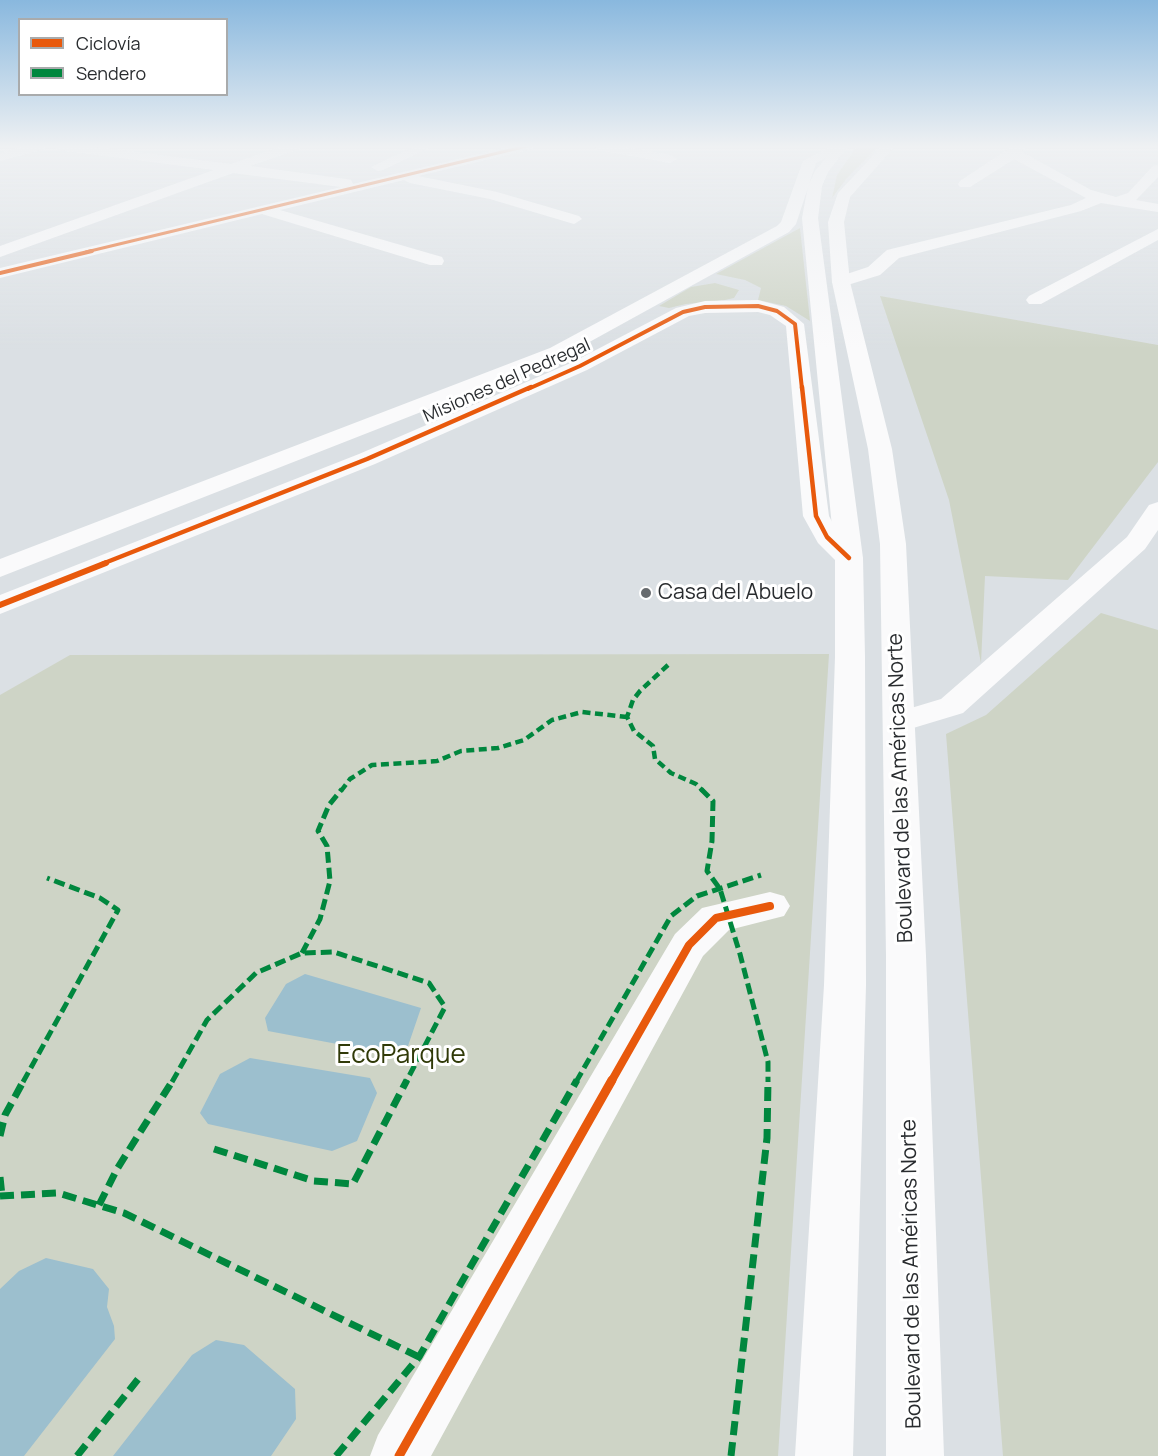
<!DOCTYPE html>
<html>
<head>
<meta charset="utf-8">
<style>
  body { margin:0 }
  #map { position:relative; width:1158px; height:1456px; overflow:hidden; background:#dbe0e4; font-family:Manrope,sans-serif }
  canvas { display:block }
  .legend { position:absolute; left:18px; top:18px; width:210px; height:78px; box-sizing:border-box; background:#fff; border:2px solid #a9abac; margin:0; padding:8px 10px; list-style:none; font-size:18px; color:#292c2f }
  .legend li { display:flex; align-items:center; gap:12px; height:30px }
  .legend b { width:30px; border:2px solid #a9abac }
</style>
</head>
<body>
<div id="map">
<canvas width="1158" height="1456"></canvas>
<ul class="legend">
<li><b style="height:8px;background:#e8590c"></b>Ciclovía</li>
<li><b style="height:8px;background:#00873e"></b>Sendero</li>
</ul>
</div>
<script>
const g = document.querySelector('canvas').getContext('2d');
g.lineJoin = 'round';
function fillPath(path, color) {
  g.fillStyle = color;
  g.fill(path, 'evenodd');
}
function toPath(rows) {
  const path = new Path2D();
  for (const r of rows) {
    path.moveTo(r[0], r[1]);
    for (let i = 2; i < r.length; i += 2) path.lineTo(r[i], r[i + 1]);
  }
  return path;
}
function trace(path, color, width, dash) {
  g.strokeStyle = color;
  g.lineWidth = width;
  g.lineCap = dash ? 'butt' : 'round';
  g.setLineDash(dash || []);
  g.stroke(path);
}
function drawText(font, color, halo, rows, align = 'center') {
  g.font = font + ' Manrope,sans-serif';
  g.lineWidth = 6;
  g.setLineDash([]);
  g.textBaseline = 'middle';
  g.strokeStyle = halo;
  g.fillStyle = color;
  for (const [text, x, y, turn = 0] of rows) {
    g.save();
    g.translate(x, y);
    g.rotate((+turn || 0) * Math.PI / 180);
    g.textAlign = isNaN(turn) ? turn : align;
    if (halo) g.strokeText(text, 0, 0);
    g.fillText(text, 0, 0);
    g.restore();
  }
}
const green = toPath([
  [857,146,879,146,847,178,832,198,837,175],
  [800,228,810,321,786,306,758,300,761,288,745,280,716,274],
  [715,283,739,290,734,298,725,300,686,304,669,308,659,306,691,287],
  [880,296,1158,345,1158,462,1068,580,985,576,981,663,949,500],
  [1101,613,1158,630,1158,1456,1003,1456,946,734,986,715],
  [829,654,778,1456,0,1456,0,695,70,655]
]);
const water = toPath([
  [305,974,421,1008,408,1046,401,1056,268,1031,265,1018,286,984],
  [250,1058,370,1078,377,1093,357,1141,332,1151,208,1124,200,1113,220,1074],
  [46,1258,93,1269,109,1289,107,1307,114,1326,115,1339,24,1456,0,1456,0,1289,19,1271],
  [216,1340,244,1345,295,1389,296,1419,271,1456,113,1456,192,1355]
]);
const minor = toPath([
  [53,146,86,146,231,164,283,146,300,146,299,149,250,166,346,179,351,180,353,184,513,146,533,146,532,149,418,176,497,192,579,216,582,219,574,224,490,199,410,183,404,180,280,210,442,257,444,261,442,265,430,265,262,214,0,278,0,268,341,187,233,173,0,257,0,246,214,170,59,150,53,146],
  [416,146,432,146,383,170,378,171,371,167,416,146],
  [593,146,618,146,670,155,677,159,670,163,599,150,593,146],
  [833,146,846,147,816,163,796,224,789,232,564,356,0,577,0,559,550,348,777,226,781,222,803,161,833,146],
  [1013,146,1026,146,1022,152,1091,190,1116,197,1128,193,1153,166,1158,165,1158,177,1136,200,1158,204,1158,212,1101,203,1081,211,899,258,880,275,841,287,835,286,832,282,835,278,868,267,887,250,1071,205,1086,198,1014,159,970,187,960,187,958,184,960,181,1013,146],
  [1158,229,1158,240,1041,304,1029,304,1026,300,1029,296,1158,229],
  [758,300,784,307,804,324,829,516,838,533,863,558,859,564,849,566,839,564,818,543,803,516,786,326,770,315,758,312,705,313,689,316,587,370,375,464,0,614,0,595,359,454,573,362,676,308,705,301,758,300],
  [1158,502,1158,530,1145,549,963,713,900,732,888,729,884,722,888,715,941,699,1127,537,1149,505,1158,502],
  [770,892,784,896,790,906,784,916,729,930,703,956,431,1456,370,1456,378,1435,675,934,702,908,770,892]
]);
const major = toPath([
  [26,146,45,146,44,149,0,161,0,153,26,146],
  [836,146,848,146,828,172,822,186,818,218,863,558,865,657,866,985,853,1456,795,1456,824,985,835,657,835,558,802,218,808,186,815,171,836,146],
  [882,146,895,146,850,197,844,222,850,282,892,449,906,544,926,956,944,1456,886,1456,886,956,880,544,868,449,832,282,828,222,838,193,882,146]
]);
const quietFar2 = toPath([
  [668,665,640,691,633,700,627,717,634,731,653,746,655,759,671,773,696,784,703,791],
  [341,791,350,779,372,765,437,761,461,751,498,748,524,740,552,720,582,712,627,717]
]);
const quietFar1 = toPath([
  [701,789,713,801,712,841,707,871,720,889,740,954,768,1062,768,1082],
  [302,953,320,919,330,881,327,846,318,831,329,805,342,789],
  [23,1082,118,910,100,898,47,878],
  [172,1082,207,1020,256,973,302,953,334,952,429,983,445,1007,406,1082],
  [576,1082,671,916,697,896,761,875]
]);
const quiet = toPath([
  [0,1136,5,1115,24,1080],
  [214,1149,314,1181,353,1184,407,1080],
  [0,1177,2,1196],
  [0,1196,58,1193,124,1213,419,1357],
  [99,1205,117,1169,173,1080],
  [77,1456,139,1378],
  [336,1456,419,1357,577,1080],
  [731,1456,767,1138,768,1080]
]);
const cyclewayFar5 = toPath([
  [86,252,527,146]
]);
const cyclewayFar4 = toPath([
  [0,273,92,251],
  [528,389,580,366,683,312,705,307,758,306,777,311,795,324,802,389]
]);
const cyclewayFar3 = toPath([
  [802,387,816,516,827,537,849,558],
  [102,564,367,459,531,387]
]);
const cyclewayFar2 = toPath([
  [0,605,106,563]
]);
const cyclewayFar1 = toPath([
  [611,1082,689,945,716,918,770,906]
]);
const cycleway = toPath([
  [399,1456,612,1080]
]);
const markers = [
  [646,593,6,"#676b6e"]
];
const farStreetnames = [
  ["Misiones del Pedregal",507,381,-24]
];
const poiNames = [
  ["Casa del Abuelo",658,593]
];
const streetNames = [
  ["Boulevard de las Américas Norte",901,788,-92],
  ["Boulevard de las Américas Norte",912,1274,-91]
];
const nearParknames = [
  ["EcoParque",401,1056]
];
fillPath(green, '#ced4c6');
fillPath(water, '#9cbfce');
fillPath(minor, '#fafafb');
fillPath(major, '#fafafb');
trace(quietFar2, '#00873e', 4.5, [8, 4.5]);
trace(quietFar1, '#00873e', 5, [11, 5]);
trace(quiet, '#00873e', 7, [14, 7]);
trace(cyclewayFar5, '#e8590c', 3);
trace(cyclewayFar4, '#e8590c', 4);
trace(cyclewayFar3, '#e8590c', 4.5);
trace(cyclewayFar2, '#e8590c', 6);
trace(cyclewayFar1, '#e8590c', 8);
trace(cycleway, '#e8590c', 9);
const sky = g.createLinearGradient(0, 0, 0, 349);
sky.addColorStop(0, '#89b8de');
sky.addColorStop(0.42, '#eff1f3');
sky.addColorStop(1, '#eff1f300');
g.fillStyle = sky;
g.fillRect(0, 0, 1158, 349);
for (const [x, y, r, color] of markers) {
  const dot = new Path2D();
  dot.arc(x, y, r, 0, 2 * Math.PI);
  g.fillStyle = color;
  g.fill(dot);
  trace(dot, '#fff', 2);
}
drawText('18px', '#292c2f', '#fff', farStreetnames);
drawText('21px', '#292c2f', '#fff', poiNames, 'left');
drawText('21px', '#292c2f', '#fff', streetNames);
drawText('26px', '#303a08', '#fff', nearParknames);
</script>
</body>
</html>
